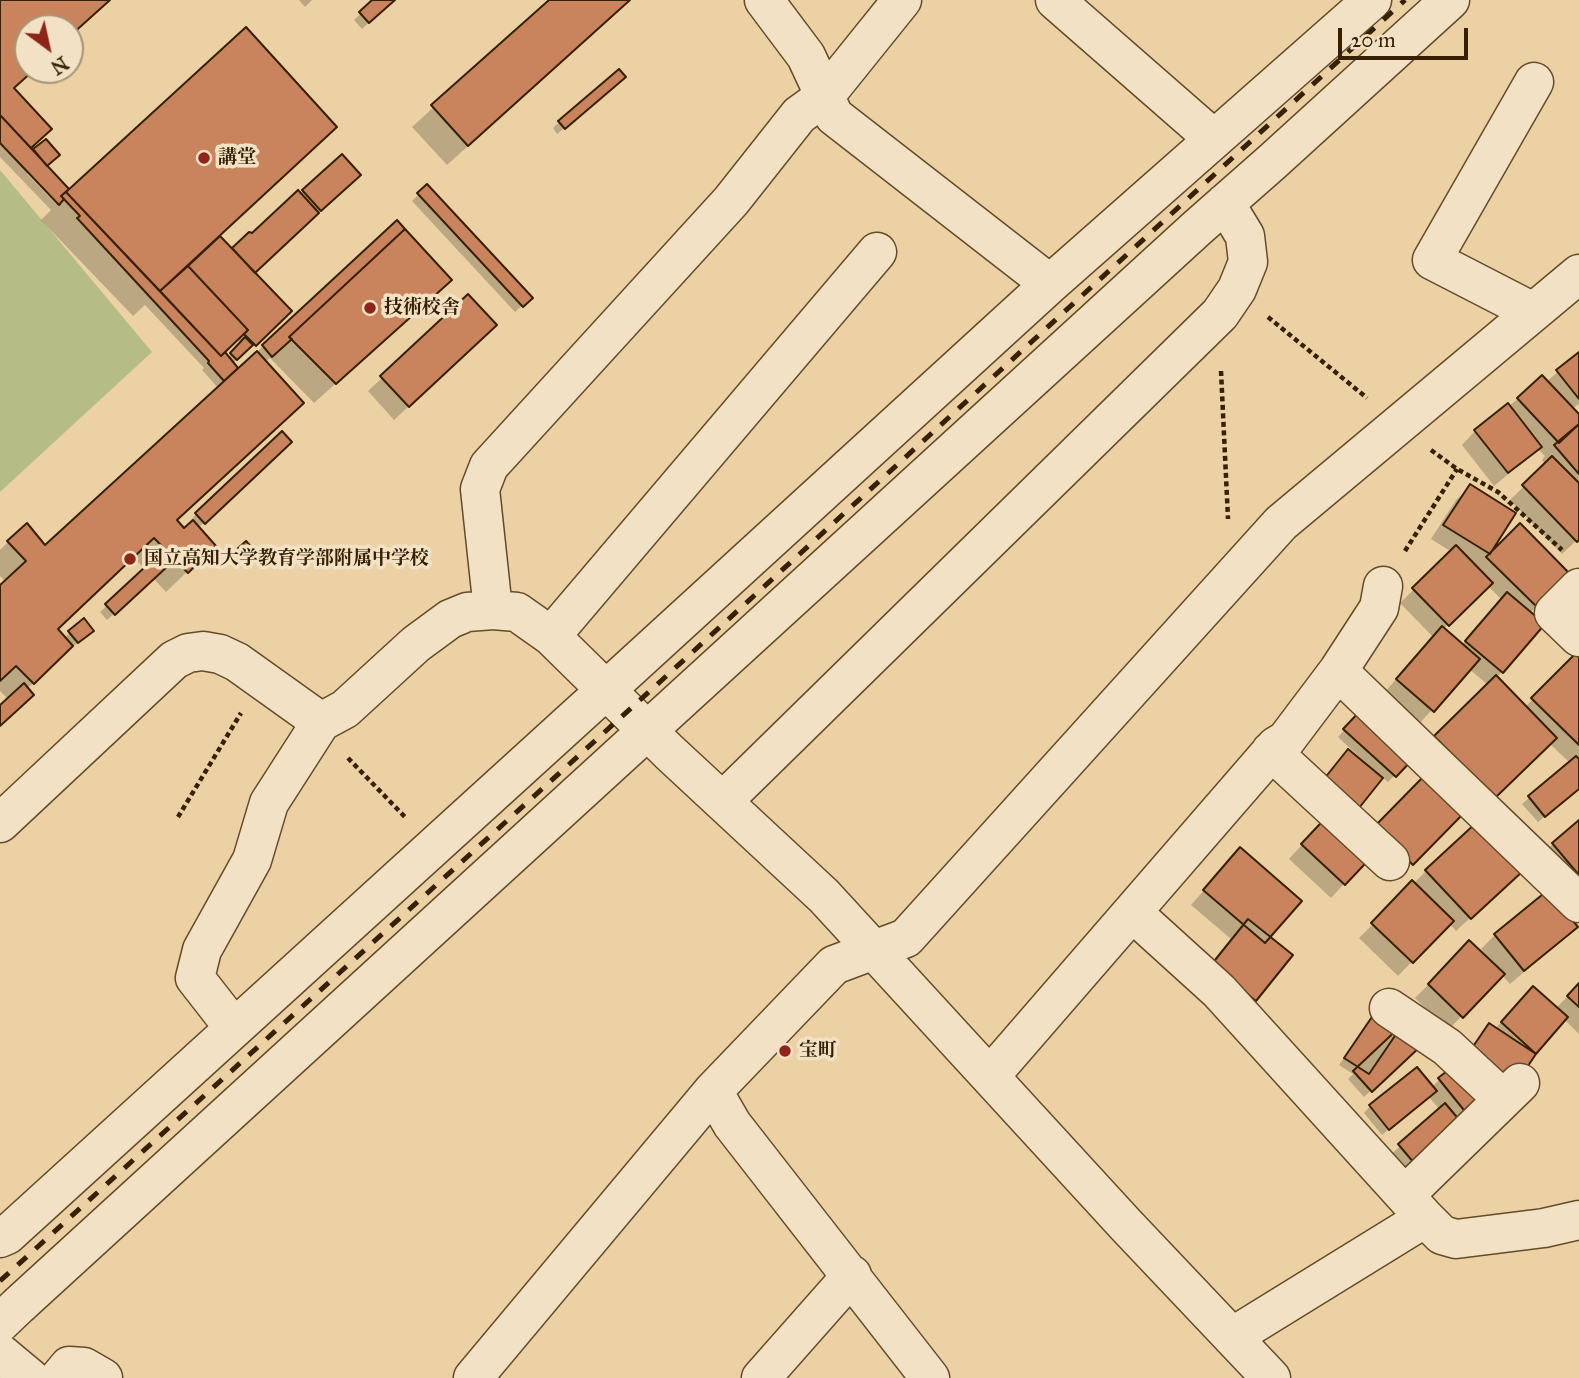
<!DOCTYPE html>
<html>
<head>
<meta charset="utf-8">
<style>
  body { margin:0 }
  #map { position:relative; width:1579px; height:1378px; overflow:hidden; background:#ebd1a4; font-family:"IM FELL Great Primer",serif }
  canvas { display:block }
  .north { position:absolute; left:14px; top:14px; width:70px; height:70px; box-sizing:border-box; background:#f2e1c4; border:2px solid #a79476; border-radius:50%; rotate:147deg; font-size:19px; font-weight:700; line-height:28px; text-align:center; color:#362000 }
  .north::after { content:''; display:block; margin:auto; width:24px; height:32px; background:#8f2418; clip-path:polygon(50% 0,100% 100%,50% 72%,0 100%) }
  .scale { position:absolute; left:1338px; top:28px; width:130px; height:32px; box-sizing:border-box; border:4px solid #362000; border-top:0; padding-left:9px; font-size:21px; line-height:24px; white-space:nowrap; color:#362000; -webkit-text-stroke:5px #f2e1c4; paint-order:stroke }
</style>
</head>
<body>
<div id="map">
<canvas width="1579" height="1378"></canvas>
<div class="north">N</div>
<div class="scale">20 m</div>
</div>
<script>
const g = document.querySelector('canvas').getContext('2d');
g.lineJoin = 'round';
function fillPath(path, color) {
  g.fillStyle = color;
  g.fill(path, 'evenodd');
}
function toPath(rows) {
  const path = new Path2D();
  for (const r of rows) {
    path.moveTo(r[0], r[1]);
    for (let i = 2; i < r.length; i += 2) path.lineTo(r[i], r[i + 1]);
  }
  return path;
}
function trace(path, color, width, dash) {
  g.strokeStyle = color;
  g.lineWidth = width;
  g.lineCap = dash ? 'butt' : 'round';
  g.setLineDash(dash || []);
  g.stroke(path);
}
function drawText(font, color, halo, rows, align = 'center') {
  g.font = font + ' "IM FELL Great Primer","Noto Serif JP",serif';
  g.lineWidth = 7;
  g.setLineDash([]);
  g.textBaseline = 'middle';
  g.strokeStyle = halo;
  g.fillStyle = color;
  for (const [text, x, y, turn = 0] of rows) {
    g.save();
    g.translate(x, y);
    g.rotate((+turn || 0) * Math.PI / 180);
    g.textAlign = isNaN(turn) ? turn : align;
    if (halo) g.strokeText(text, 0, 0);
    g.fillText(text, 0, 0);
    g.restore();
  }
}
const green = toPath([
  [0,170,152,352,0,492]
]);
const shadow = toPath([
  [0,0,109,0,70,36,70,28,28,28,28,70,33,70,12,89,49,129,29,149,32,152,46,141,46,166,64,197,246,30,218,237,232,251,250,234,252,236,342,156,352,182,253,273,290,311,232,364,238,371,263,346,429,300,314,403,270,358,265,362,175,521,184,530,192,523,190,521,196,514,282,433,289,442,198,528,193,566,166,592,153,578,107,620,100,612,145,569,133,557,56,630,64,638,83,621,85,637,70,649,69,647,27,689,0,725,0,707,8,699,0,691,0,587,6,582,0,576,0,550,8,542,44,548,218,388,202,370,204,368,145,305,133,316,41,220,51,210,0,157],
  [30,172,58,204,56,204,27,174],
  [237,339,241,344,227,358,223,353],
  [299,0,312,0,305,7],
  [375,0,393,0,362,29,354,20],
  [551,0,630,0,447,165,412,127],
  [617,84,557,134,553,128,559,122],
  [427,186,530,298,515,312,412,201],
  [481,339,394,420,368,391,382,378],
  [1579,354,1579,404,1572,409,1579,417,1579,538,1562,554,1510,500,1546,465,1542,460,1545,456,1538,449,1494,486,1462,445,1475,431,1518,399,1546,382],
  [1470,487,1513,514,1487,554,1569,575,1530,613,1502,672,1496,678,1525,707,1579,654,1579,788,1538,822,1522,804,1570,763,1549,743,1421,751,1488,685,1469,669,1419,724,1384,693,1433,637,1400,603,1452,552,1431,539,1456,500],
  [1488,586,1501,599,1462,645,1443,629],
  [246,543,255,553,239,568,230,558],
  [1361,712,1411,758,1388,782,1382,777,1354,812,1365,838,1460,814,1398,877,1373,852,1331,898,1289,859,1321,824,1367,764,1338,737],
  [1579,822,1579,883,1546,850],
  [1227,864,1268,937,1254,1000,1241,1013,1198,980,1231,939,1191,905],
  [1426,871,1507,884,1456,931,1449,923,1398,976,1359,938],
  [1576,927,1510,984,1502,975,1448,1030,1415,998,1470,943,1486,958,1488,957,1481,949,1495,935],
  [1579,985,1579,1034,1564,1019,1534,1053,1465,1058,1483,1032,1489,1025,1495,1029,1519,1002,1556,1008],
  [1378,1010,1419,1045,1364,1097,1348,1079,1353,1074,1339,1065],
  [1440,1079,1504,1110,1410,1188,1386,1159,1440,1110,1429,1097,1382,1135,1364,1113,1370,1106,1432,1087]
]);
const building = toPath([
  [0,0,110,0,70,36,70,28,28,28,28,70,34,70,14,88,52,129,31,148,0,115,0,0],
  [372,0,395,0,369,23,359,12,372,0],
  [549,0,630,0,468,146,431,105,549,0],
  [246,27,337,127,160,291,66,192,246,27],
  [619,69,626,77,565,129,558,121,619,69],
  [0,115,69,189,61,196,64,199,59,205,0,143,0,115],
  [46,139,60,155,47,166,33,149,46,139],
  [342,154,361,175,321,211,302,190,342,154],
  [427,184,533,298,523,307,417,193,427,184],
  [298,190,319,213,255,273,232,248,249,232,252,233,298,190],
  [66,192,221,356,225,352,238,368,224,381,208,363,209,361,77,218,80,216,61,196,66,192],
  [397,220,405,229,289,337,292,339,272,357,262,345,397,220],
  [405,229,452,280,336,384,289,337,405,229],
  [220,236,292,311,256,346,244,334,248,330,188,266,220,236],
  [188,266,248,330,221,356,160,291,188,266],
  [468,294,497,325,409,407,380,376,468,294],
  [245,337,253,345,237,360,230,353,245,337],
  [257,351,304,403,177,520,184,528,193,520,216,546,188,573,154,538,58,629,73,646,34,684,16,666,0,681,0,585,26,561,7,541,27,523,45,545,257,351],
  [1579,352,1579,399,1556,370,1579,352],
  [1542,375,1579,414,1579,424,1559,443,1517,398,1542,375],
  [1508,403,1542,447,1508,473,1474,430,1508,403],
  [1579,424,1579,474,1554,445,1579,424],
  [282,431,292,442,205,524,195,513,282,431],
  [1552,456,1579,483,1579,540,1577,542,1522,485,1552,456],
  [1470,484,1516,513,1490,554,1443,525,1470,484],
  [1520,523,1571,575,1538,608,1486,557,1520,523],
  [246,541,257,553,246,563,236,550,246,541],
  [1456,545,1493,583,1449,626,1412,588,1456,545],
  [159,554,169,565,115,615,105,604,159,554],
  [1507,592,1545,624,1503,673,1465,641,1507,592],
  [84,618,94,631,78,643,68,631,84,618],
  [1442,626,1480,659,1434,712,1396,679,1442,626],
  [1578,651,1579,652,1579,745,1531,698,1578,651],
  [1496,675,1557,738,1495,798,1434,736,1496,675],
  [24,683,34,695,0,726,0,705,24,683],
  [1361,710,1414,758,1396,777,1343,729,1361,710],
  [1348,749,1383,778,1355,813,1320,784,1348,749],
  [1576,756,1579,759,1579,789,1545,817,1528,796,1576,756],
  [1424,776,1463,814,1413,865,1374,827,1424,776],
  [1335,808,1379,849,1345,885,1301,844,1335,808],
  [1579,820,1579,875,1552,843,1579,820],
  [1477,822,1523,871,1471,919,1425,870,1477,822],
  [1240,847,1302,901,1265,943,1203,890,1240,847],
  [1412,880,1454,921,1413,963,1371,923,1412,880],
  [1548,890,1578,927,1524,971,1494,934,1548,890],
  [1248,919,1293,955,1256,1001,1211,965,1248,919],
  [1469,940,1505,974,1463,1018,1428,984,1469,940],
  [1579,983,1579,1007,1567,996,1579,983],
  [1533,986,1568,1017,1536,1054,1501,1022,1533,986],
  [1378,1008,1403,1024,1369,1074,1344,1058,1378,1008],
  [1489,1023,1536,1054,1517,1082,1470,1051,1489,1023],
  [1403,1024,1422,1045,1372,1092,1353,1071,1403,1024],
  [1464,1058,1506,1110,1480,1130,1438,1078,1464,1058],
  [1417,1067,1437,1091,1389,1130,1369,1105,1417,1067],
  [1445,1103,1472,1135,1425,1176,1398,1144,1445,1103]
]);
const path = toPath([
  [1268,317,1367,398],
  [1221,371,1228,519],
  [1431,450,1457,469,1498,492,1562,550],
  [1405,551,1457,469],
  [348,758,405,817],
  [178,817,241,713]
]);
const minor = toPath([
  [764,0,806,56,834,116,1050,284],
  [1055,0,1214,139],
  [1533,312,1432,260,1534,82],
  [1579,588,1554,613,1579,637],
  [493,610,480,489,489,466,731,201,799,115,824,97,902,0],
  [551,636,877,252],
  [1338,671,1579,903],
  [1271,751,1390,861],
  [723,801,1220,314,1237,289,1248,262,1245,236,1225,203],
  [0,823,174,660,188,653,203,651,220,654,237,662,321,722,345,709,416,644,450,619,467,612,493,610,517,612,551,636,669,752,824,896,1126,1225,1271,1378],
  [1133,913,1219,991,1425,1218],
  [1389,1008,1447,1047,1503,1099],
  [234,1028,195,978,202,950,252,860,269,803,321,722],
  [990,1076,1276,746,1286,740,1338,671,1379,608,1383,586],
  [713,1091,732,1124,930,1378],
  [1405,1195,1520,1083],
  [0,1238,7,1235,606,690,1050,284,1372,0],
  [20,1304,1197,228,1272,162,1450,0],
  [1232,1337,1425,1218,1442,1235,1456,1239,1544,1228,1579,1220],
  [0,1353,30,1378],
  [59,1378,69,1366,84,1367,103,1378],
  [473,1378,713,1091,834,965,906,938,1281,523,1579,274],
  [761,1378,852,1275]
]);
const rail = toPath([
  [0,1281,662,680,1405,0]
]);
const minorBridge = toPath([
  [0,1323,20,1304]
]);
const markers = [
  [204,158,7,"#8f2418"],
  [370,308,7,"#8f2418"],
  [130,559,7,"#8f2418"],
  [785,1051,7,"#8f2418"]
];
const poiNames = [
  ["講堂",218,158],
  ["技術校舎",384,308],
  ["国立高知大学教育学部附属中学校",144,559],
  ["宝町",799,1051]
];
fillPath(green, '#b6bc86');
fillPath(shadow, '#0003');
fillPath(building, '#ca845d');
trace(building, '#362000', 2);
trace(minor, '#634c29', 41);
trace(path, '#362000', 4.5, [5, 3.5]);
trace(minor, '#f2e1c4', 38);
trace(rail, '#362000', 5, [12, 12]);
trace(minorBridge, '#634c29', 41, []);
trace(minorBridge, '#f2e1c4', 38);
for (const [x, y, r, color] of markers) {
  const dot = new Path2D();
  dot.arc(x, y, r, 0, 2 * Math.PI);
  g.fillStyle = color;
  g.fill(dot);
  trace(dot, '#f2e1c4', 2.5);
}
drawText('bold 19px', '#362000', '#f2e1c4', poiNames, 'left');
</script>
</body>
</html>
